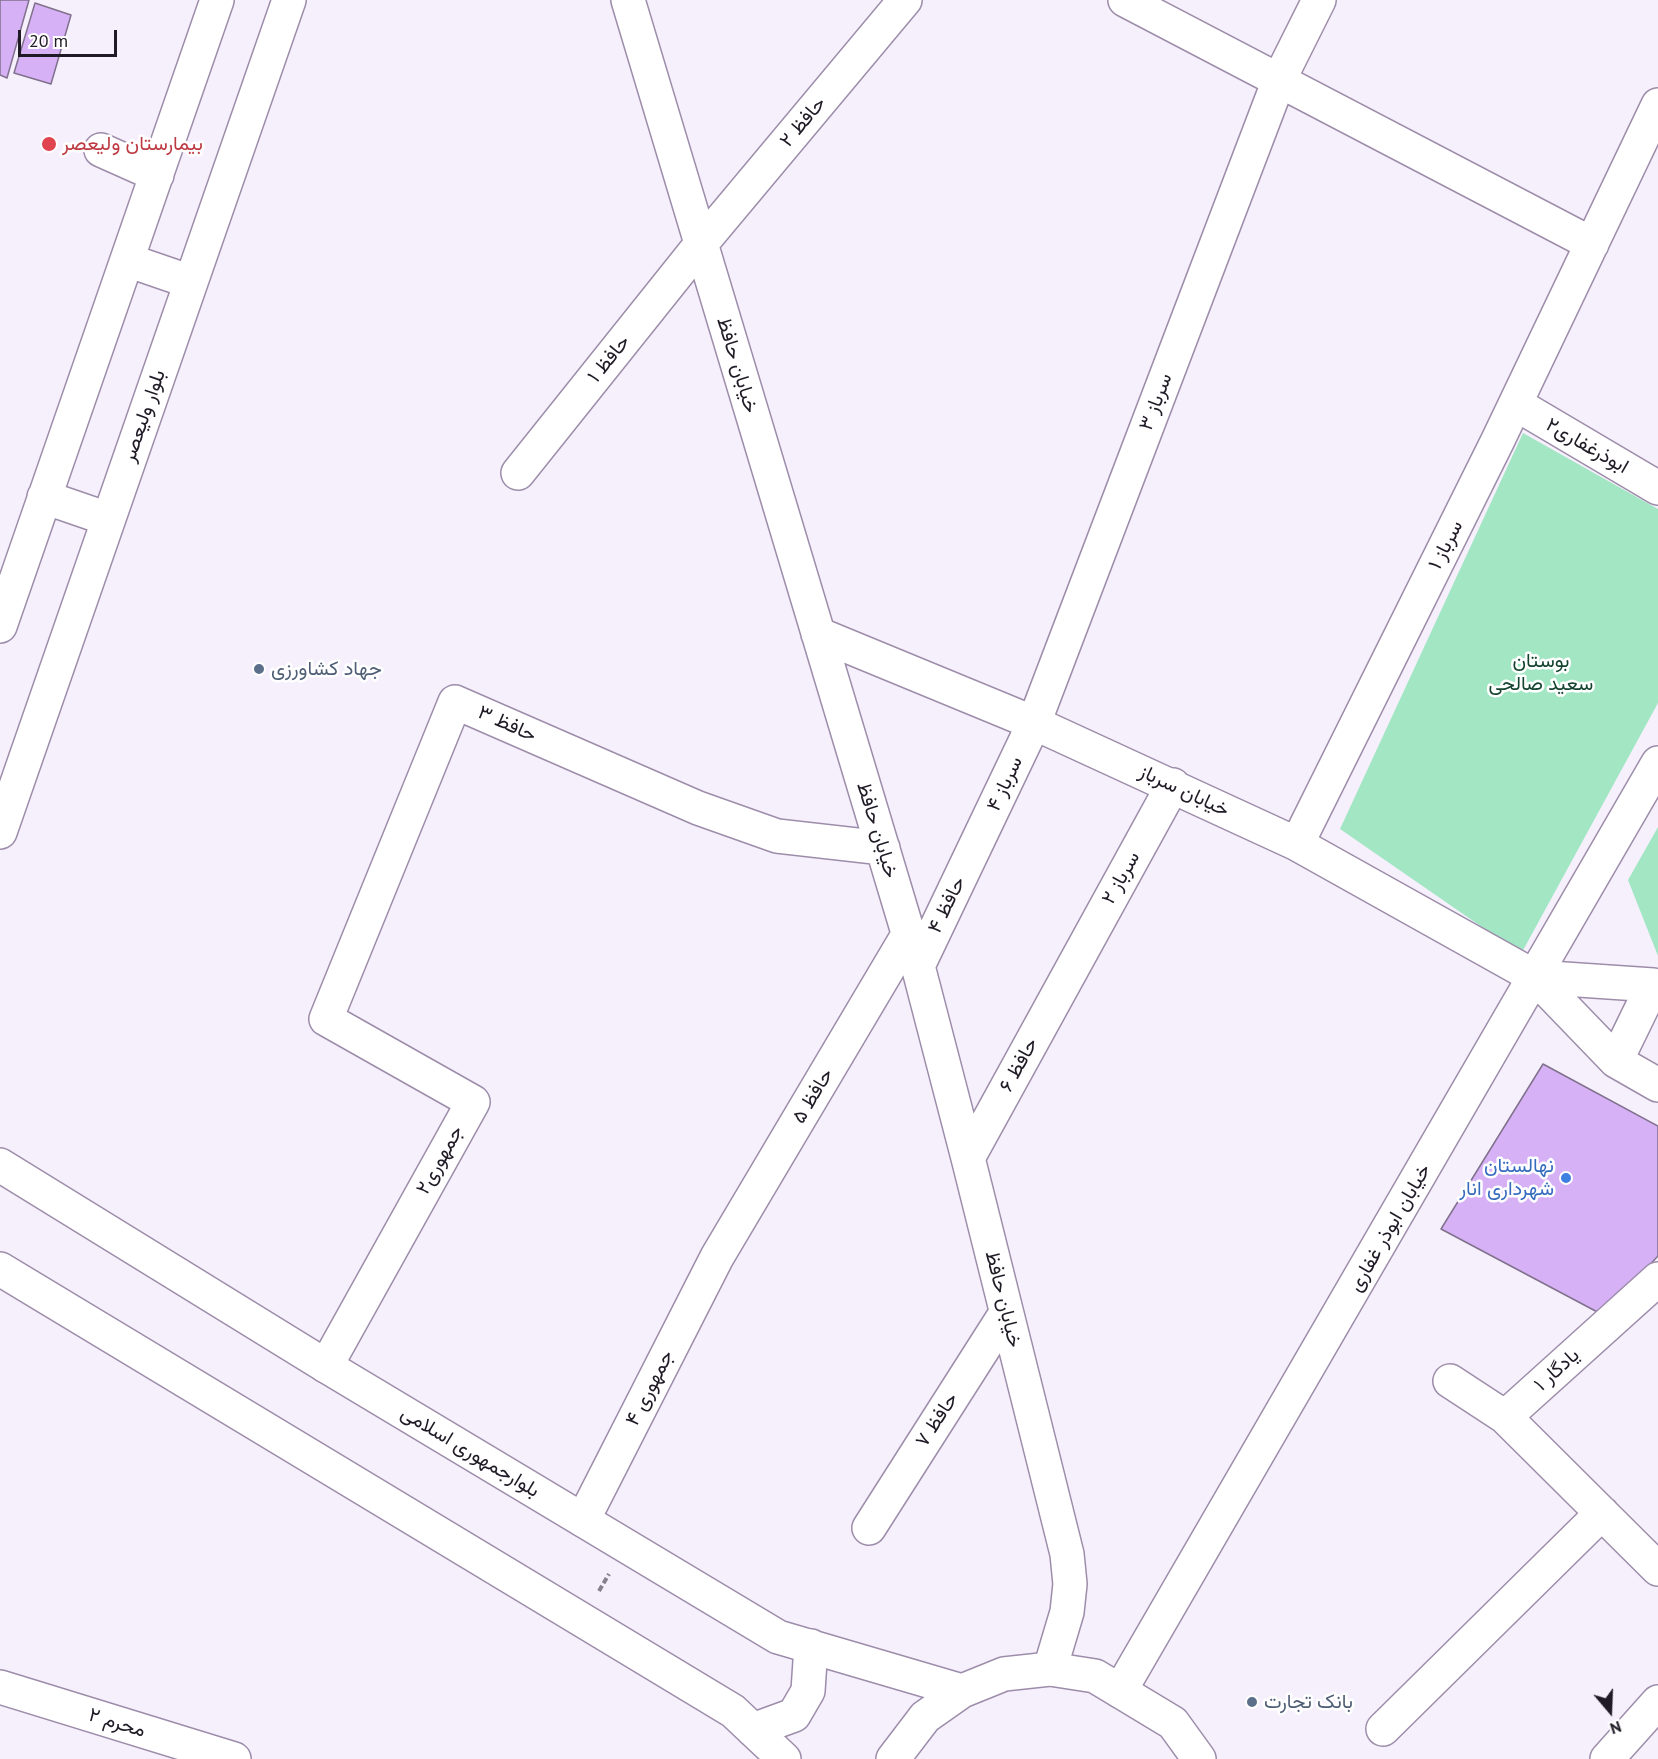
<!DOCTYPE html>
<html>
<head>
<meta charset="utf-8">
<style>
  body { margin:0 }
  #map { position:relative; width:1658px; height:1759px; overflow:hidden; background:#f6f0fc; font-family:"PT Sans",sans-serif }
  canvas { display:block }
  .north { position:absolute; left:1580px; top:1681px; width:60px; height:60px; -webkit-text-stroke:4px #fff; paint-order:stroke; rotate:161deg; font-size:16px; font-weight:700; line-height:24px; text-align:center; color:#1f1a25 }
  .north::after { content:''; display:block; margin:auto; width:21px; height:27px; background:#1f1a25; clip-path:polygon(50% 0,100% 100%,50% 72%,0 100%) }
  .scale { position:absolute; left:18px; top:30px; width:99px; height:27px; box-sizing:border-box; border:3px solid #1f1a25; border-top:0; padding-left:8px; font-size:18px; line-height:21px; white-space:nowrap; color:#1f1a25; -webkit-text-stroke:4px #fff; paint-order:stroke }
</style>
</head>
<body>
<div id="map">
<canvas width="1658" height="1759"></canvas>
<div class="north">N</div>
<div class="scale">20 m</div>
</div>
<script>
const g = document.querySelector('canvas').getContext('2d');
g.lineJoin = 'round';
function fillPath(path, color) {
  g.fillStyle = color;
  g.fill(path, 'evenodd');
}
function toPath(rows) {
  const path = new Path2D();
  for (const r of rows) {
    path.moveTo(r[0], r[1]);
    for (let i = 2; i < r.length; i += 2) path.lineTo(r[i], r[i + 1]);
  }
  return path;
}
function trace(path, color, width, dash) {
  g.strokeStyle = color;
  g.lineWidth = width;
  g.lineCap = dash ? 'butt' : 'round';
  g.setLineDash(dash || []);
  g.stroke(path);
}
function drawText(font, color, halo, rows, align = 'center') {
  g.font = font + ' "PT Sans",Vazirmatn,sans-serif';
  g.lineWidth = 5;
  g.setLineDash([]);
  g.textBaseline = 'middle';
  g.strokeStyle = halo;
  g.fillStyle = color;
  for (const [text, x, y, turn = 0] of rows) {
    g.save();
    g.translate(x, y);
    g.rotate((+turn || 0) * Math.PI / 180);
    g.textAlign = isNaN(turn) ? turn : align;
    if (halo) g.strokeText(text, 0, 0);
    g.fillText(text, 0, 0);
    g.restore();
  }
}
const green = toPath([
  [1523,433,1658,509,1658,703,1521,954,1340,829],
  [1658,827,1658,956,1628,880]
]);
const building = toPath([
  [0,0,29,0,7,78,0,75,0,0],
  [35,3,71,15,51,84,14,73,35,3],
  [1543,1064,1658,1126,1658,1256,1603,1315,1441,1229,1543,1064]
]);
const path = toPath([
  [599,1591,609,1574]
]);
const minor = toPath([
  [628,0,918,966,968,1158,1067,1554,1070,1584,1067,1612,1050,1669],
  [1125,0,1592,244],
  [101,150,157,175],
  [127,260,191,282],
  [1516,404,1658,488],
  [518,473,701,244,905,0],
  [44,497,108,519],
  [0,626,217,0],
  [818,634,1034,723,1297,844,1535,977,1616,1061,1658,1085],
  [0,832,289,0],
  [1297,844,1498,440,1658,105],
  [918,966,1034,723,1279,80,1319,0],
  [1535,977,1653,985,1658,987],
  [1616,1061,1653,985],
  [968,1158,1173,785],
  [326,1366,473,1102,326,1019,455,702,698,808,777,836,883,848],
  [1450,1381,1505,1417,1658,1279],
  [1505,1417,1658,1569],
  [583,1520,717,1257,908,935],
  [869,1528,1006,1313],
  [0,1687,234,1759],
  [1120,1691,1658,763],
  [1383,1729,1602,1513],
  [1607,1759,1658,1702]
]);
const major = toPath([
  [0,1165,326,1366,778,1637,962,1691],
  [0,1269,733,1711,784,1759],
  [753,1730,794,1715,808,1691,811,1646],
  [893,1759,925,1717,962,1691,1004,1674,1050,1669,1095,1676,1120,1691,1173,1723,1199,1759]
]);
const markers = [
  [49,144,8,"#e0444e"],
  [259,669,6,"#5c6f8a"],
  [1566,1178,6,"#3f7fe0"],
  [1252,1702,6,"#5c6f8a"]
];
const streetNames = [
  ["حافظ ۲",803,122,-50],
  ["حافظ ۱",609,359,-51],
  ["خیابان حافظ",737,365,73],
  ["سرباز ۳",1156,402,-69],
  ["بلوار ولیعصر",144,416,-71],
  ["ابوذرغفاری۲",1587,446,30],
  ["سرباز ۱",1446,545,-63],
  ["حافظ ۳",507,724,24],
  ["سرباز ۴",1005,784,-65],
  ["خیابان سرباز",1184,791,25],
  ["خیابان حافظ",877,830,73],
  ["سرباز ۲",1121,878,-61],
  ["حافظ ۴",947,905,-64],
  ["حافظ ۶",1019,1065,-61],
  ["حافظ ۵",813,1096,-59],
  ["جمهوری۲",440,1160,-61],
  ["خیابان ابوذر غفاری",1390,1228,-60],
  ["خیابان حافظ",1003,1299,76],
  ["یادگار ۱",1557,1370,-42],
  ["جمهوری ۴",650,1388,-63],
  ["حافظ ۷",937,1420,-57],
  ["بلوارجمهوری اسلامی",470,1452,31],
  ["محرم ۲",117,1723,17]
];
const healthNames = [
  ["بیمارستان ولیعصر",62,144]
];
const parkNames = [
  ["بوستان",1541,661],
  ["سعید صالحی",1541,684]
];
const serviceNames = [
  ["جهاد کشاورزی",271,669],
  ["بانک تجارت",1264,1702]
];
const shopNames = [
  ["نهالستان",1554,1166],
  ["شهرداری انار",1554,1189]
];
fillPath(green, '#a3e6c4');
fillPath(building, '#d6b1f5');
trace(building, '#80718d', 1.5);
trace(minor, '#9d8daa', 36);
trace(major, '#9d8daa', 36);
trace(path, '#87818d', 4, [6, 3]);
trace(minor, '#fff', 33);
trace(major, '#fff', 33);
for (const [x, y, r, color] of markers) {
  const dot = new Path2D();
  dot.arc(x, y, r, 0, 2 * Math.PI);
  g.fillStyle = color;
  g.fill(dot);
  trace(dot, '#fff', 2);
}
drawText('20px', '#1f1a25', '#fff', streetNames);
drawText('20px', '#be3a42', '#fff', healthNames, 'left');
drawText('20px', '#144430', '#fff', parkNames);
drawText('20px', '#4e5e75', '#fff', serviceNames, 'left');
drawText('20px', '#366cbe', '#fff', shopNames, 'right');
</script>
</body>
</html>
